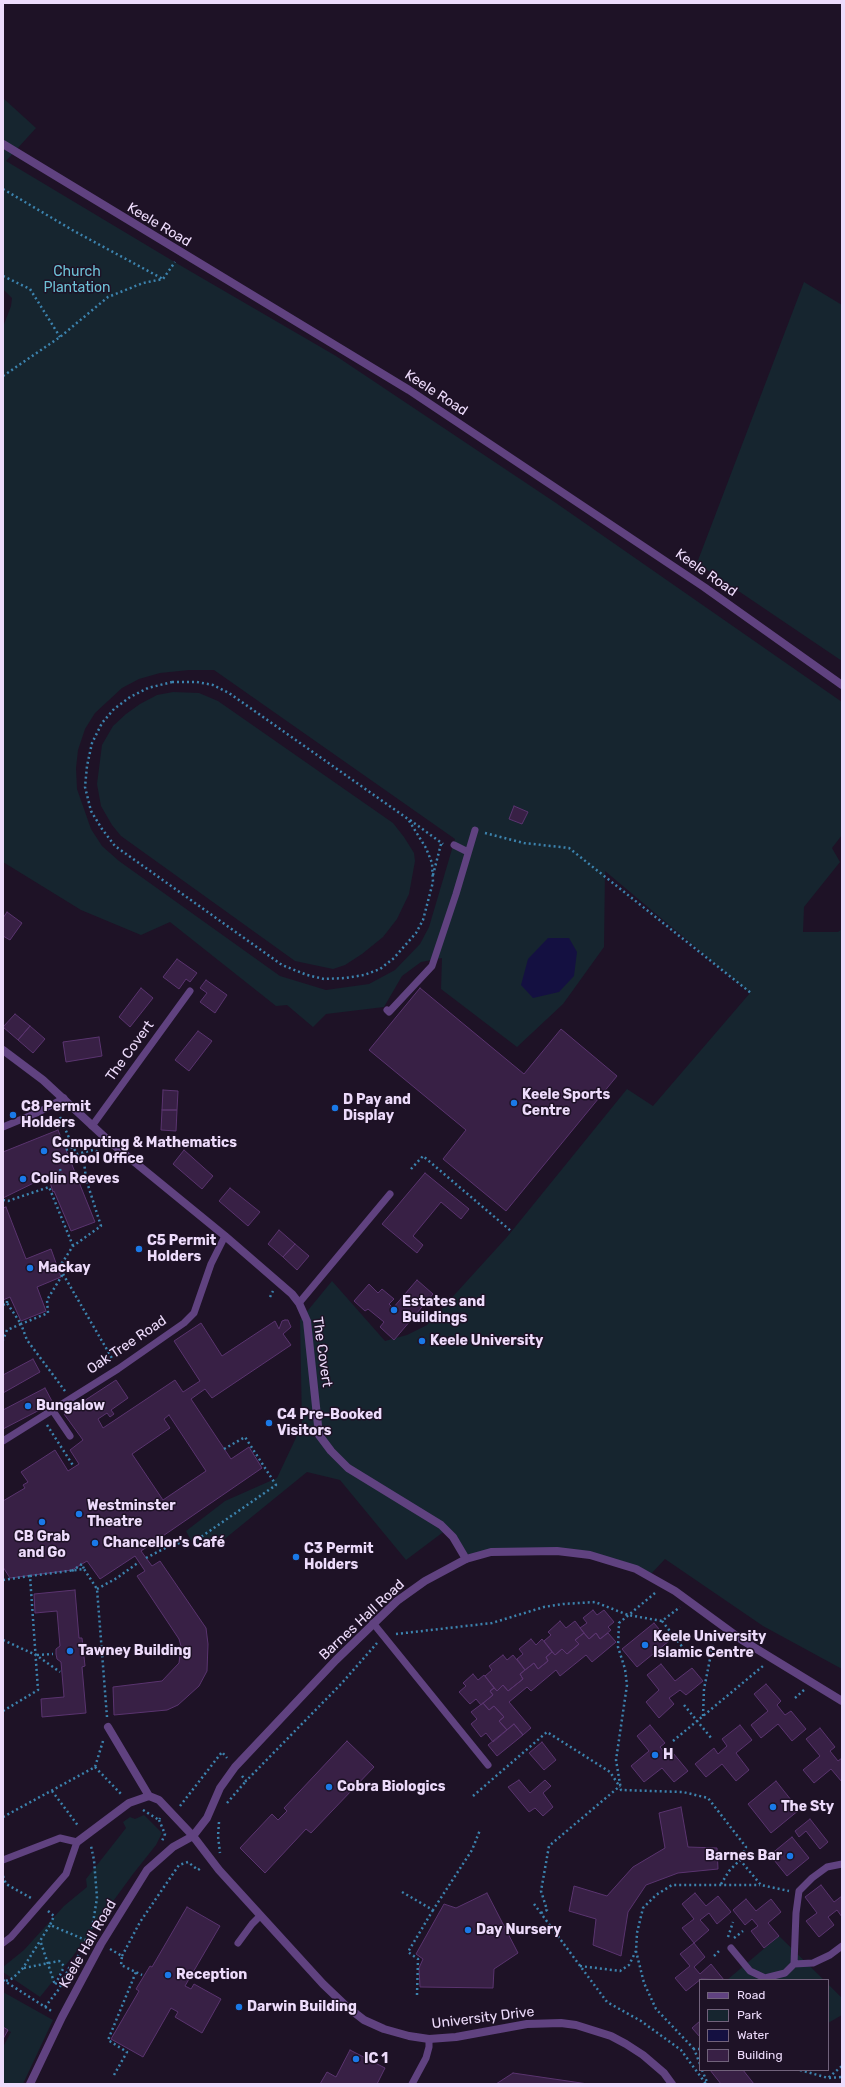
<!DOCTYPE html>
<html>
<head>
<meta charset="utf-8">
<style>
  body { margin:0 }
  #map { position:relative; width:845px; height:2087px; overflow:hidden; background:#1e1226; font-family:Rubik,sans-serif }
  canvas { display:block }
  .frame { position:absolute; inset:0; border:4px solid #eddbfb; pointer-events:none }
  .legend { position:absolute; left:699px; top:1979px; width:130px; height:92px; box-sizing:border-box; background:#1e1226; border:1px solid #71627b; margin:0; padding:5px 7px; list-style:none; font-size:12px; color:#eddbfb }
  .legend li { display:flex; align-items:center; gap:8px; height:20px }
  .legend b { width:20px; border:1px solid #71627b }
</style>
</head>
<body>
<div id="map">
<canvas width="845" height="2087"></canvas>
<div class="frame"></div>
<ul class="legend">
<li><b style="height:5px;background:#604280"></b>Road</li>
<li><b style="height:11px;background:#16252f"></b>Park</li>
<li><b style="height:11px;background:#141041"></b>Water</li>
<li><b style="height:11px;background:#382045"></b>Building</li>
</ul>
</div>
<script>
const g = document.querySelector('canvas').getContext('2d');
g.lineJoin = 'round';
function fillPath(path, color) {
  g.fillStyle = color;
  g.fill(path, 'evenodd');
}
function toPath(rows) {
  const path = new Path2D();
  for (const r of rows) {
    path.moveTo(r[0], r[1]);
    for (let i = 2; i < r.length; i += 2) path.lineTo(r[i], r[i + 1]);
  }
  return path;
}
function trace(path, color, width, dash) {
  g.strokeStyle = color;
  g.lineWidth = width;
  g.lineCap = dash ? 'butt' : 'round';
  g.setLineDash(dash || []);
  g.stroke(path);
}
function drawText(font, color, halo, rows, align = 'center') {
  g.font = font + ' Rubik,sans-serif';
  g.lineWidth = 3;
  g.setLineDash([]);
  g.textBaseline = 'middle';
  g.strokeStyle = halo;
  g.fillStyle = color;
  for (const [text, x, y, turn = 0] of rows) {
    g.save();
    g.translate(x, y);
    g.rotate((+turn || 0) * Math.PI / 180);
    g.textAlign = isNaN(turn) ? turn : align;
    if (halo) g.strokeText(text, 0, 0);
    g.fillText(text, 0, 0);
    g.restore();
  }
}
const green = toPath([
  [3,98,36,128,6,161,183,267,336,356,556,503,842,702,842,835,832,848,840,862,804,907,803,932,838,932,842,929,842,1669,763,1626,665,1559,650,1575,590,1555,516,1550,466,1559,446,1530,406,1560,340,1480,307,1472,216,1546,195,1548,186,1531,225,1501,277,1478,302,1425,300,1320,332,1281,385,1341,407,1335,427,1325,507,1237,627,1089,653,1106,750,993,605,871,604,947,563,1004,517,1047,441,989,442,958,421,962,402,976,384,1007,326,1014,313,1027,287,1005,276,1006,170,922,141,935,81,910,3,862,3,327,11,306,12,298,3,289],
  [189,670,214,670,455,839,429,927,420,944,395,970,369,984,326,990,280,976,119,861,102,846,91,829,77,789,76,768,78,750,85,729,95,713,122,688,139,679,160,673],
  [804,282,842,305,842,661,697,563],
  [173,692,199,693,218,701,393,823,404,837,414,853,415,861,409,894,397,919,383,937,362,954,345,965,333,969,295,961,121,836,112,825,101,806,97,784,102,745,113,726,126,714,140,704,157,695],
  [144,1815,162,1833,156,1845,133,1874,73,1956,40,1997,3,1972,3,1967,24,1950,64,1906,87,1887,86,1879,126,1828,123,1822,130,1817,135,1819],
  [779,1936,824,1980,727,1980],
  [828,1984,842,1998,842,2015,828,2023],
  [3,1992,53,2020,23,2084,3,2084,3,2047,11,2032,3,2028]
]);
const water = toPath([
  [548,938,569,938,577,952,574,976,559,992,533,998,521,985,528,959]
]);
const building = toPath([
  [514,806,528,812,522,824,509,819,514,806],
  [7,912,22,923,10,940,3,936,3,918,7,912],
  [177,959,197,973,190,982,186,979,179,989,163,977,177,959],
  [206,980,227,995,215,1013,200,1002,207,993,200,988,206,980],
  [141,988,153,998,130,1027,119,1017,141,988],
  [420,988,524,1074,561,1029,617,1076,506,1211,443,1159,466,1130,369,1050,420,988],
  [15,1014,30,1026,18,1040,3,1027,15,1014],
  [30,1026,45,1039,33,1053,18,1040,30,1026],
  [198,1031,212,1041,189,1071,175,1060,198,1031],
  [99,1037,102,1056,66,1062,63,1042,99,1037],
  [163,1090,178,1091,177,1110,162,1110,163,1090],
  [162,1110,177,1110,176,1131,161,1130,162,1110],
  [58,1130,95,1222,71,1231,54,1191,53,1192,48,1176,3,1198,3,1152,58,1130],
  [184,1150,213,1176,202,1189,173,1164,184,1150],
  [425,1173,469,1209,461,1219,441,1202,413,1236,423,1245,417,1253,382,1224,425,1173],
  [230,1188,260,1212,248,1226,219,1201,230,1188],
  [6,1207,26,1259,51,1249,61,1277,37,1287,46,1311,21,1321,10,1297,3,1300,3,1208,6,1207],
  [279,1230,295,1244,283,1257,268,1244,279,1230],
  [295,1244,309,1256,297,1270,283,1257,295,1244],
  [417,1280,433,1294,394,1340,380,1327,384,1322,368,1309,365,1311,354,1301,369,1284,378,1293,382,1289,394,1299,389,1304,393,1308,417,1280],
  [285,1320,288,1320,291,1327,283,1334,291,1345,212,1398,205,1389,191,1399,231,1459,249,1447,262,1468,141,1551,152,1566,160,1561,206,1628,208,1644,207,1671,199,1686,178,1705,167,1710,114,1715,113,1687,162,1681,179,1663,181,1646,179,1639,137,1576,145,1571,135,1556,100,1579,87,1561,72,1570,10,1578,3,1567,3,1501,25,1488,23,1485,28,1482,21,1472,55,1450,68,1471,79,1464,70,1450,83,1440,64,1414,116,1380,128,1398,111,1410,114,1414,110,1417,107,1413,98,1419,103,1428,175,1380,183,1392,200,1381,174,1341,201,1323,222,1356,275,1321,279,1329,282,1321,285,1320],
  [169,1415,206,1471,163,1500,132,1454,170,1428,164,1419,169,1415],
  [33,1359,40,1372,3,1393,3,1375,33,1359],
  [45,1388,53,1403,3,1429,3,1410,45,1388],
  [75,1590,79,1638,82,1638,85,1666,82,1667,86,1713,42,1717,41,1699,64,1697,61,1662,57,1659,56,1654,56,1649,60,1646,57,1611,35,1613,34,1594,75,1590],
  [593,1610,597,1615,604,1610,614,1622,608,1627,611,1630,600,1639,596,1633,589,1639,580,1628,587,1623,583,1618,593,1610],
  [560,1621,566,1628,575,1621,584,1633,575,1640,579,1644,567,1654,562,1649,555,1655,544,1641,551,1635,548,1632,560,1621],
  [654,1623,669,1641,637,1667,622,1649,654,1623],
  [584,1633,589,1639,596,1633,600,1639,608,1633,616,1642,592,1662,586,1655,560,1676,556,1670,531,1691,527,1687,509,1702,531,1728,523,1735,514,1724,507,1730,499,1721,504,1717,494,1706,489,1710,483,1703,493,1695,490,1691,494,1688,497,1691,503,1685,508,1691,523,1679,520,1674,534,1663,538,1669,548,1661,546,1657,552,1652,555,1655,562,1649,567,1654,579,1644,575,1640,584,1633],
  [531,1639,536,1645,542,1639,552,1652,546,1657,548,1661,538,1669,534,1663,525,1670,517,1659,523,1654,519,1649,531,1639],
  [503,1655,507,1660,513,1655,525,1670,520,1674,523,1679,508,1691,503,1685,497,1691,485,1676,492,1670,489,1666,503,1655],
  [661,1664,675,1681,692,1668,703,1681,686,1695,680,1690,669,1698,674,1704,659,1718,646,1702,659,1690,647,1675,661,1664],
  [473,1674,478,1680,484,1675,494,1688,490,1691,493,1695,481,1705,476,1699,470,1704,459,1692,466,1686,463,1683,473,1674],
  [766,1684,781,1701,777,1705,785,1715,791,1711,806,1729,792,1741,778,1724,761,1738,751,1725,768,1711,754,1694,766,1684],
  [483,1703,489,1710,494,1706,504,1717,499,1721,507,1730,493,1742,486,1733,481,1737,471,1724,477,1719,471,1712,483,1703],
  [514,1724,523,1735,497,1756,488,1745,514,1724],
  [650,1725,665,1743,660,1747,668,1757,673,1753,688,1771,674,1782,662,1768,644,1782,631,1766,649,1751,637,1736,650,1725],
  [740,1725,752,1740,736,1753,749,1770,736,1781,722,1764,706,1777,695,1764,714,1748,718,1754,727,1746,722,1739,740,1725],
  [820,1728,835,1747,830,1751,838,1761,842,1758,842,1782,831,1769,814,1783,803,1770,820,1756,806,1739,820,1728],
  [347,1741,374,1767,311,1833,306,1829,265,1873,240,1848,272,1814,278,1820,287,1811,284,1808,347,1741],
  [542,1742,556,1760,544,1770,529,1753,542,1742],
  [519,1780,530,1793,545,1780,551,1786,543,1793,553,1807,543,1816,535,1808,529,1812,508,1787,519,1780],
  [776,1781,799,1810,771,1833,748,1804,776,1781],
  [681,1807,688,1847,717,1848,718,1869,678,1873,646,1885,628,1912,621,1956,593,1945,596,1919,569,1911,574,1886,607,1896,633,1867,665,1848,659,1813,681,1807],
  [810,1819,828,1842,820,1849,806,1831,799,1837,795,1831,810,1819],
  [792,1837,809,1858,787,1876,770,1855,792,1837],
  [821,1885,834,1902,842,1896,842,1917,837,1910,828,1917,834,1925,819,1937,806,1921,817,1913,805,1897,821,1885],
  [487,1893,518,1953,494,1969,493,1988,420,1987,419,1968,423,1959,416,1954,444,1904,456,1908,487,1893],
  [695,1893,706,1906,718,1896,731,1912,717,1924,709,1913,700,1920,709,1930,694,1943,682,1928,694,1919,682,1904,695,1893],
  [746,1899,756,1911,771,1899,781,1912,768,1923,779,1936,764,1948,751,1931,758,1926,752,1919,745,1925,733,1910,746,1899],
  [187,1907,220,1926,185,1986,191,1989,194,1984,221,1999,202,2033,175,2017,178,2012,171,2008,143,2057,111,2039,139,1991,136,1989,150,1966,152,1967,187,1907],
  [694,1943,705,1957,694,1967,700,1974,711,1964,724,1980,701,1979,686,1991,675,1978,690,1966,680,1954,694,1943],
  [700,2021,700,2037,692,2028,700,2021],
  [3,2027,8,2030,3,2039,3,2027],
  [350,2050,385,2068,377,2084,320,2084,327,2072,336,2077,350,2050],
  [710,2070,743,2070,754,2084,721,2084,710,2070],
  [513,2073,588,2084,496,2084,513,2073]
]);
const path = toPath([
  [3,189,74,231,163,279],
  [3,276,30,289,60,337],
  [3,376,60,337,108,297,143,283,163,279,175,262],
  [172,682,197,682,213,685,229,693,408,819,426,848,432,863,433,882,423,920,416,933,394,958,380,969,364,975,345,978,324,979,307,975,282,965,115,846,102,829,91,811,85,787,87,766,92,743,102,723,114,709,130,697,148,688,172,682],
  [410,820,443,844],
  [485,833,524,843,569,848,751,993],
  [433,875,441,844],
  [60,1117,73,1147],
  [66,1150,73,1147,77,1154,93,1150,99,1152],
  [60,1169,62,1176],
  [411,1169,423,1156,511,1231],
  [3,1200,8,1201,49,1187,73,1246],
  [63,1274,113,1360],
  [270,1297,273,1291],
  [7,1303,7,1298],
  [3,1305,7,1303,21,1324,7,1330,3,1340],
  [65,1391,27,1340,21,1324,48,1313,47,1300,63,1274,60,1266,73,1246,101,1226,86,1179,83,1153],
  [47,1425,74,1467],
  [146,1558,171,1545,198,1539,276,1485,245,1437,224,1449],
  [72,1571,82,1564,84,1569],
  [3,1580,30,1576],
  [97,1589,117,1578,139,1562],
  [655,1593,619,1623,618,1647,625,1669,627,1685,616,1760,621,1790,683,1792,708,1798,746,1847,740,1860,761,1885,789,1891],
  [662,1621,684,1649],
  [396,1634,492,1623,544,1607,563,1604,595,1602,628,1615,662,1621,680,1607],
  [3,1640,36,1655,60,1672],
  [37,1655,53,1654],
  [795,1698,804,1690],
  [684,1705,712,1739],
  [3,1711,38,1690,30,1576,84,1569,97,1589,107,1717],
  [703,1716,704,1689,715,1634],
  [673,1741,763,1666],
  [95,1767,122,1795],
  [242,1776,246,1781,342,1683,377,1643],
  [52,1791,79,1827],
  [473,1796,547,1732,610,1772,620,1787],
  [227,1803,246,1781],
  [180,1806,222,1752,227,1758],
  [143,1810,159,1820,160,1818],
  [3,1817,95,1767,103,1741],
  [159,1820,165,1834,162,1841],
  [219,1822,218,1836,220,1853],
  [3,1876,6,1884,31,1898],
  [721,1884,729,1871,740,1860],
  [402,1892,433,1910,472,1850,480,1830],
  [534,1904,607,2002,641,2021,681,2050,706,2084],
  [48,1911,54,1916,50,1925,88,1941],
  [541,1913,547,1910,541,1891,549,1846,620,1786],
  [728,1937,733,1922],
  [734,1938,743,1931],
  [87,1942,92,1929,97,1898,94,1860,91,1846],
  [41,1943,55,1985,64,1967],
  [110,1949,122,1956,121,1965,142,1975],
  [122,1956,140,1922,179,1865,188,1862,198,1870,202,1867],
  [714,1956,721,1949],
  [580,1966,620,1971,629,1965,636,1951],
  [24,1968,59,1961,65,1967],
  [3,1980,53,2012],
  [6,1981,13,1978,23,1968,50,1925],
  [417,1995,418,1959,408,1952,433,1910],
  [45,2007,59,1989,69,1968,85,1947],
  [694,2049,656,2009,644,1983,636,1951,637,1933,643,1908,656,1895,672,1885,760,1885],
  [700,2049,694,2049,700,2064],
  [702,2070,707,2082],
  [800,2070,828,2078,842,2066],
  [114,2075,127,2052,108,2040,136,1972],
  [829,2078,842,2077]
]);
const service = toPath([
  [454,845,468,852],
  [387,1010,389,1012,432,966,456,894,475,830],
  [92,1126,190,991],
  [3,1127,39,1112,64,1098],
  [299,1303,390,1194],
  [53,1411,70,1436],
  [3,1441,118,1369,184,1323,194,1313,211,1264,225,1236],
  [373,1623,488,1765],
  [3,1860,60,1838,77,1842,66,1874,11,1937,3,1943],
  [238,1943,252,1924,260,1916],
  [731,1948,750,1971,765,1978,785,1973,794,1964,796,1913,799,1891,812,1878,827,1867,842,1864],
  [794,1964,813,1963,830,1955,842,1946],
  [412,2084,426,2058,429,2047,429,2039]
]);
const minor = toPath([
  [3,1050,43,1080,110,1142,225,1236,292,1294,299,1303,307,1321,319,1435,331,1451,348,1468,441,1525,453,1537,466,1559,491,1552,557,1551,590,1555,636,1569,675,1591,742,1640,842,1701],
  [77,1842,129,1803,149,1796],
  [30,2084,62,2017,101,1944,147,1870,173,1847,193,1836,159,1800,149,1796,108,1727]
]);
const tertiary = toPath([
  [3,144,409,390,704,587,842,685],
  [466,1559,425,1581,397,1601,336,1660,235,1767,220,1788,207,1818,193,1836,219,1870,323,1984,346,2006,364,2020,384,2029,409,2036,429,2039,456,2037,527,2024,561,2023,576,2025,611,2036,626,2044,643,2055,664,2073,672,2084]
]);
const markers = [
  [514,1103,4,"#1a79e8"],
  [335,1108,4,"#1a79e8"],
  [13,1115,4,"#1a79e8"],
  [44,1151,4,"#1a79e8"],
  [23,1179,4,"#1a79e8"],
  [139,1249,4,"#1a79e8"],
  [30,1268,4,"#1a79e8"],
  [394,1310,4,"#1a79e8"],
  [422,1341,4,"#1a79e8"],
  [28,1406,4,"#1a79e8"],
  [269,1423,4,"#1a79e8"],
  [79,1514,4,"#1a79e8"],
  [42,1522,4,"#1a79e8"],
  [95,1543,4,"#1a79e8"],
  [296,1557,4,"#1a79e8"],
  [645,1645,4,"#1a79e8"],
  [70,1651,4,"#1a79e8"],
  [655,1755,4,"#1a79e8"],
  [329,1787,4,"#1a79e8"],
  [773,1807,4,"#1a79e8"],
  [790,1856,4,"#1a79e8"],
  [468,1930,4,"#1a79e8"],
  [168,1975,4,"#1a79e8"],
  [239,2007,4,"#1a79e8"],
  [356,2059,4,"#1a79e8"]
];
const streetNames = [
  ["Keele Road",159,225,31],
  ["Keele Road",436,393,33],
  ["Keele Road",706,573,35],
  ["The Covert",130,1051,-54],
  ["Oak Tree Road",127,1345,-34],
  ["The Covert",322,1352,82],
  ["Barnes Hall Road",362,1620,-43],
  ["Keele Hall Road",88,1944,-60],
  ["University Drive",483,2018,-7]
];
const parkNames = [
  ["Church",77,272],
  ["Plantation",77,288]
];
const poiNames = [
  ["Keele Sports",522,1095],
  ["Centre",522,1111],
  ["D Pay and",343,1100],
  ["Display",343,1116],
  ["C8 Permit",21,1107],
  ["Holders",21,1123],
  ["Computing & Mathematics",52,1143],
  ["School Office",52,1159],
  ["Colin Reeves",31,1179],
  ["C5 Permit",147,1241],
  ["Holders",147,1257],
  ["Mackay",38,1268],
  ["Estates and",402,1302],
  ["Buildings",402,1318],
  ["Keele University",430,1341],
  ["Bungalow",36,1406],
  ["C4 Pre-Booked",277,1415],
  ["Visitors",277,1431],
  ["Westminster",87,1506],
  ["Theatre",87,1522],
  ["CB Grab",42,1537,"center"],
  ["and Go",42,1553,"center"],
  ["Chancellor's Café",103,1543],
  ["C3 Permit",304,1549],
  ["Holders",304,1565],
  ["Keele University",653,1637],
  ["Islamic Centre",653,1653],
  ["Tawney Building",78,1651],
  ["H",663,1755],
  ["Cobra Biologics",337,1787],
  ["The Sty",781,1807],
  ["Barnes Bar",782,1856,"right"],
  ["Day Nursery",476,1930],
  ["Reception",176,1975],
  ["Darwin Building",247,2007],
  ["IC 1",364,2059]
];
fillPath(green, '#16252f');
fillPath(water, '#141041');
fillPath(building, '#382045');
trace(building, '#5a346f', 1);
trace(path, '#3c83ae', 2.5, [2, 3]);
trace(service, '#604280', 7);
trace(minor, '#604280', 8);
trace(tertiary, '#604280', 8);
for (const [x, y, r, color] of markers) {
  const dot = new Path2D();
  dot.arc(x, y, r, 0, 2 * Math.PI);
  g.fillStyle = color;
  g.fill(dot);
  trace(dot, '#1e1226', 1.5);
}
drawText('14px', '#eddbfb', '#1e1226', streetNames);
drawText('14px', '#6dc1d5', '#1e1226', parkNames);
drawText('bold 14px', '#eddbfb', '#1e1226', poiNames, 'left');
</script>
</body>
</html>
